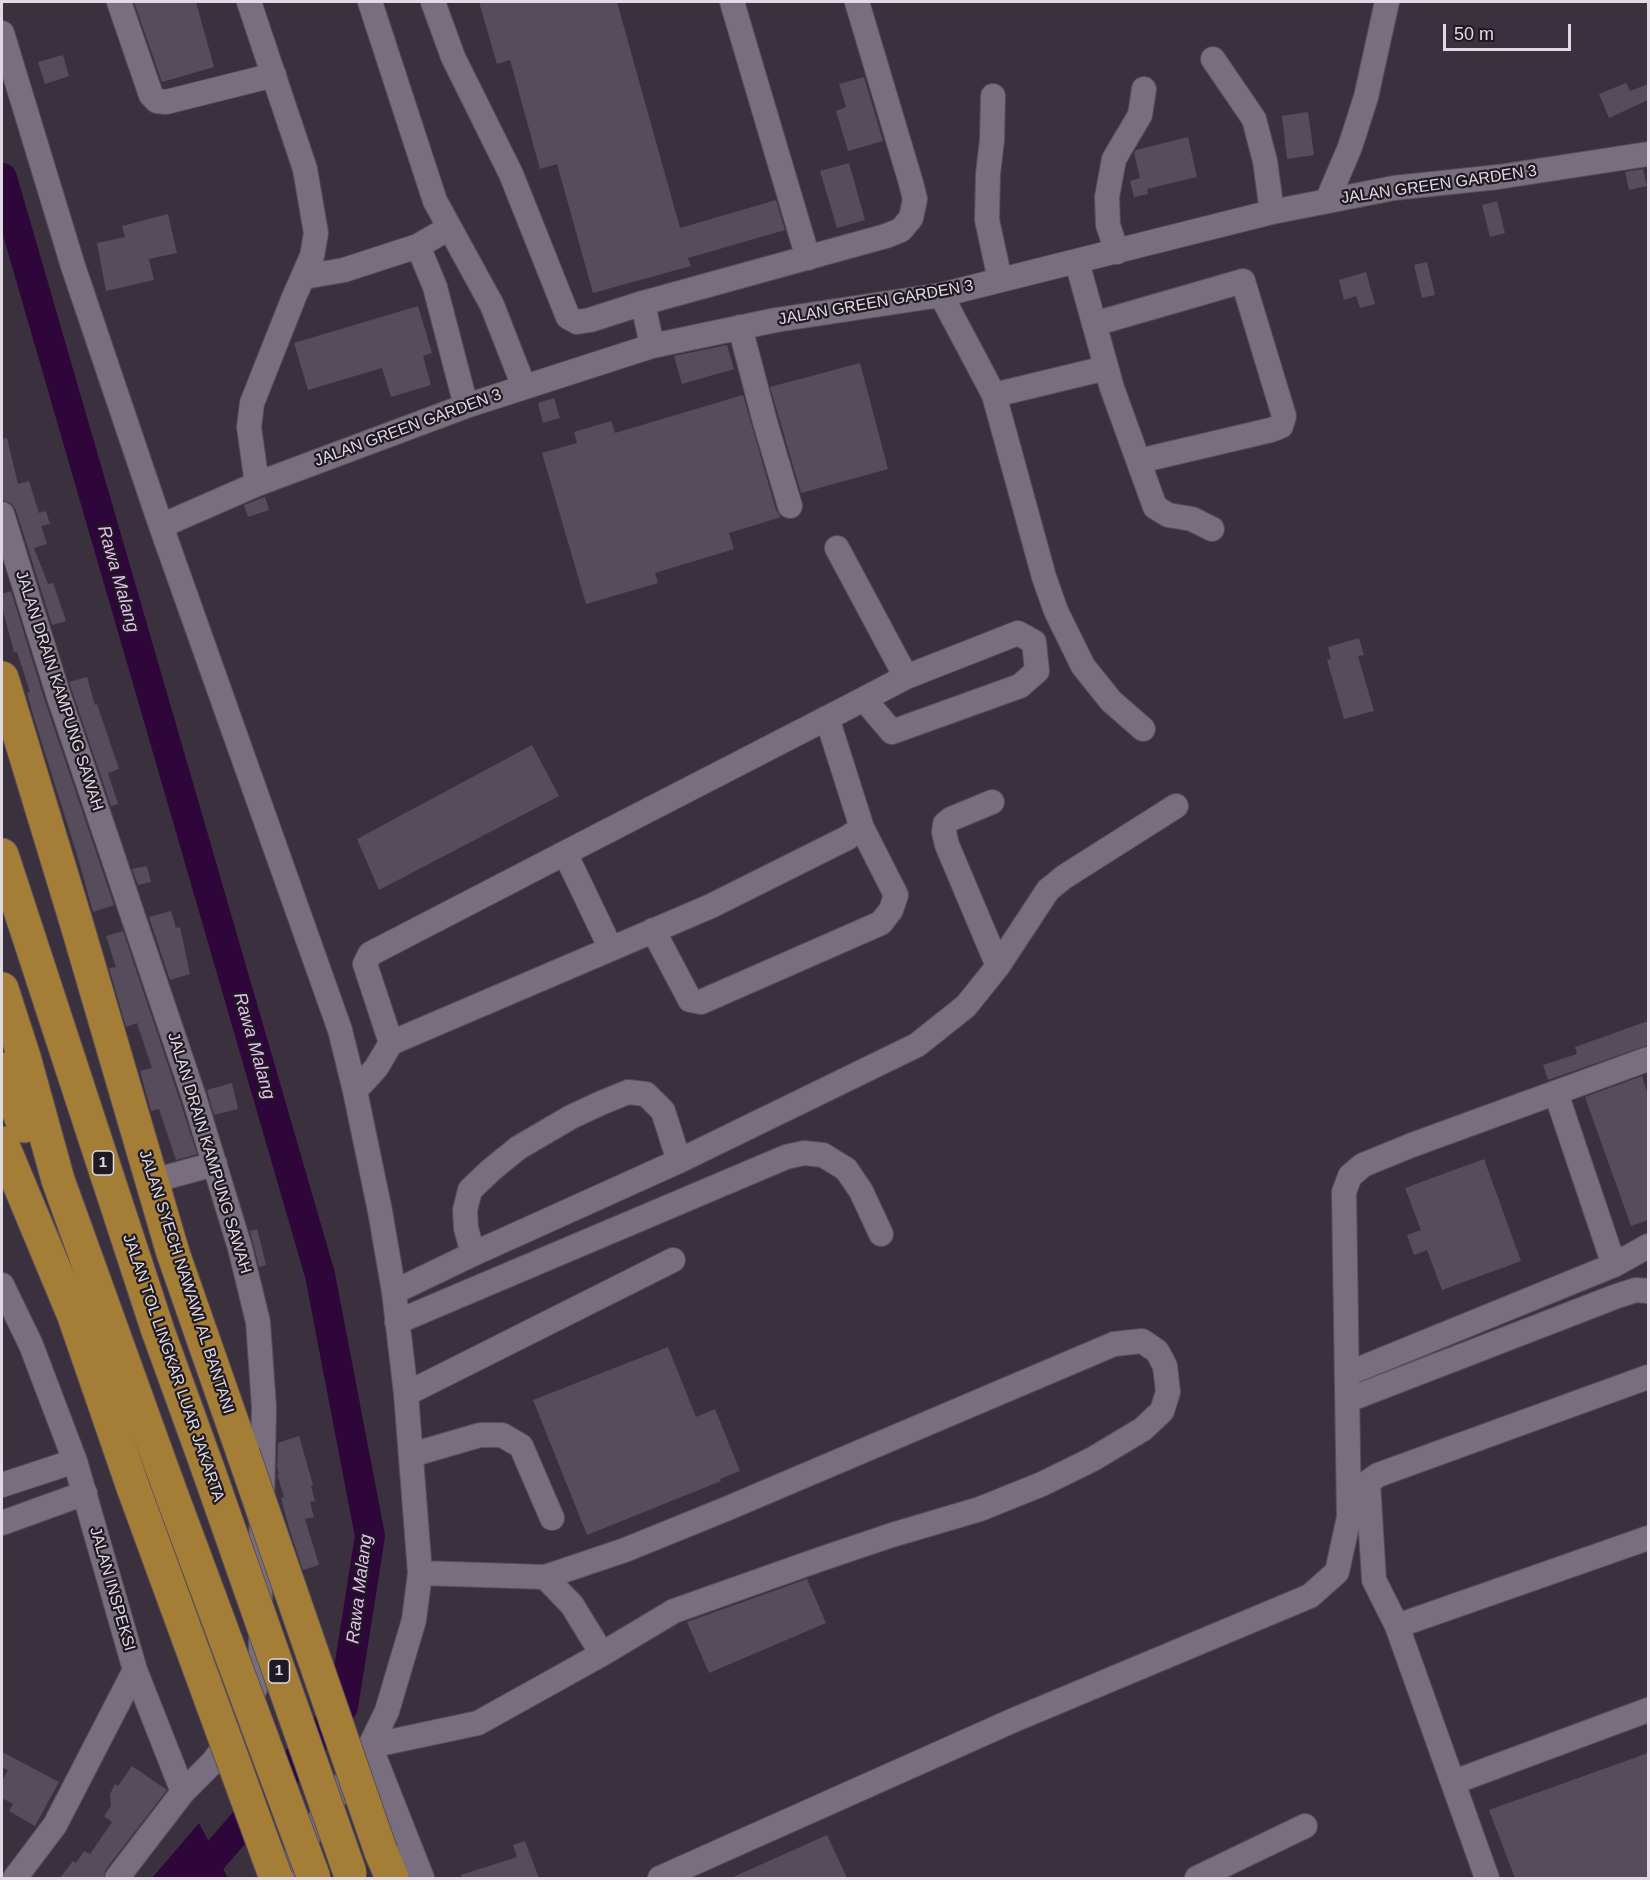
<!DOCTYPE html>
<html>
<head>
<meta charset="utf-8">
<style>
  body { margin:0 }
  #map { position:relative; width:1650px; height:1880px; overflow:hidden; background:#3b313e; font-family:Arial,sans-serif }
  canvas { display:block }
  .frame { position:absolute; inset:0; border:3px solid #e1dae3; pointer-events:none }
  .scale { position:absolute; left:1443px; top:24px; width:128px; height:27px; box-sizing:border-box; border:3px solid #e1dae3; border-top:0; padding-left:8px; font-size:18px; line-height:21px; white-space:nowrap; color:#e1dae3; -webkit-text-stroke:4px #1f1a21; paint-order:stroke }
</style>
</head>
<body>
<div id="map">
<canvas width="1650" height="1880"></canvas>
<div class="frame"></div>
<div class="scale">50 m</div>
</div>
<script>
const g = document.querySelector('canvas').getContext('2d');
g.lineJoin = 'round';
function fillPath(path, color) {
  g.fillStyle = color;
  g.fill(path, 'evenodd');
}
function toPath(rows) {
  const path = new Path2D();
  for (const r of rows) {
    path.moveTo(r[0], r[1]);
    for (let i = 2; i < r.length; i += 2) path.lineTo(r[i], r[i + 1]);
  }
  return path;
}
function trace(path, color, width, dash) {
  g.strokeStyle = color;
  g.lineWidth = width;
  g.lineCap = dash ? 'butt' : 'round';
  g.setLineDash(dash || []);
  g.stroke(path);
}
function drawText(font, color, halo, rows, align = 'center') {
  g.font = font + ' Arial,sans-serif';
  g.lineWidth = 4.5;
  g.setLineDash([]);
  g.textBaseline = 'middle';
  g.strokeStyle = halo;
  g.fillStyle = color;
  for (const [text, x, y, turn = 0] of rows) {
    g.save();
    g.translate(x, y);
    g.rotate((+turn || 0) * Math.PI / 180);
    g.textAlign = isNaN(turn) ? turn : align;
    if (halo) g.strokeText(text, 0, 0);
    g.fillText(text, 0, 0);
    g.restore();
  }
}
const water = toPath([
  [199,1823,228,1878,152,1878]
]);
const river = toPath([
  [2,178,320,1275,370,1536,343,1707,196,1878]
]);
const building = toPath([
  [134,2,196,2,214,67,162,82],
  [479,2,617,2,680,228,776,200,785,230,688,258,691,266,593,293,557,164,540,169,510,60,497,64],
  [63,55,69,76,45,84,38,62],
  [864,77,883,141,848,151,836,111,846,107,839,84],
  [1626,83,1630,91,1648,84,1648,100,1609,118,1599,94],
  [1308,112,1314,155,1287,159,1282,116],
  [1188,137,1197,177,1147,189,1148,194,1134,197,1130,181,1140,178,1134,153,1136,150],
  [849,163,865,220,837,228,820,171],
  [1643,169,1647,186,1629,190,1625,172],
  [1497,201,1505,233,1490,237,1482,205],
  [168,214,177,253,149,259,154,280,106,291,97,243,125,237,122,226],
  [1427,262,1435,295,1422,298,1414,265],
  [1366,272,1375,304,1360,308,1356,296,1344,300,1339,280],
  [418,306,432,353,423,356,431,385,391,397,382,368,308,390,294,343],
  [727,345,734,369,682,384,674,356],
  [860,363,888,469,801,493,770,387],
  [743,395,776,510,781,517,729,533,734,549,655,573,658,583,586,604,542,453,577,443,574,432,611,421,615,433],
  [554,398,560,418,543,423,538,403],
  [7,438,18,484,29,481,39,513,46,511,50,524,41,526,47,544,34,548,48,584,53,583,66,621,52,625,16,510,11,503,2,500,2,439],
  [265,497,269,510,248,517,244,505],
  [11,591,45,701,114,905,93,912,78,858,34,718,27,693,30,692,17,652,14,652,2,607,2,594],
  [1359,638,1364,655,1358,656,1374,711,1344,719,1327,660,1331,659,1328,647],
  [87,677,95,705,97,704,119,769,108,773,118,804,111,806,69,682],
  [532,745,559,796,379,890,357,839],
  [147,866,151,882,138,885,132,869],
  [171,911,176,928,180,927,190,974,170,980,149,917],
  [123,931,180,1101,197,1154,176,1160,159,1109,151,1111,140,1071,152,1068,137,1023,126,1027,109,968,116,967,106,936],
  [1648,1021,1648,1045,1548,1080,1543,1065,1577,1054,1575,1047],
  [1642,1076,1648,1095,1648,1220,1631,1226,1585,1097],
  [232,1083,238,1109,214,1115,207,1090],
  [1484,1159,1521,1261,1442,1290,1427,1250,1414,1255,1407,1235,1421,1230,1405,1188],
  [257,1229,266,1265,259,1267,250,1231],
  [668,1347,696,1417,715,1409,740,1471,720,1479,721,1481,587,1535,533,1400],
  [299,1436,313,1485,311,1486,315,1501,310,1502,314,1517,305,1519,319,1565,303,1570,289,1528,281,1498,284,1497,277,1474,279,1474,277,1468,278,1443],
  [807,1579,826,1623,709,1673,687,1622],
  [2,1752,59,1782,35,1826,9,1811,13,1804,2,1798,2,1781,8,1770,2,1767],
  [1648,1753,1648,1878,1515,1878,1489,1810],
  [132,1766,167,1790,106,1869,103,1878,60,1878,73,1861,76,1863,84,1851,90,1854,112,1822,104,1816,111,1806,110,1794,115,1784,118,1786],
  [827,1835,847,1878,731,1878],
  [525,1841,539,1878,462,1878,461,1875,517,1857,513,1845]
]);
const minor = toPath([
  [119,2,151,95,157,101,166,102,274,75],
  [249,2,305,169,316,233,312,256,294,297,252,403,249,427,257,484],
  [370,2,435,201,492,305,524,387],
  [433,2,453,57,511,174,568,317,577,322,590,320,643,303,886,236,901,230,911,218,915,199,911,183,857,2],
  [732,2,808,258],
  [2,33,73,266,161,526,340,1030,355,1091,380,1211,394,1292,406,1394,420,1573,414,1620,387,1711,370,1746,280,1878],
  [1213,59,1254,119,1265,161,1272,212],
  [993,96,992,140,988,174,987,220,1000,280],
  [1327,201,1350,147,1366,97,1387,2],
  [418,246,435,287,466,406],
  [1117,252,1108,225,1107,197,1114,159,1140,115,1144,89],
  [1077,262,1112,388,1155,507,1168,515,1192,519,1212,529],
  [304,277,344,270,418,246,449,228],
  [941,295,994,395,1044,577,1056,611,1083,666,1111,701,1143,729],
  [643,303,652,346],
  [1094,324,1243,281,1284,416,1281,426,1271,430,1139,461],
  [740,327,765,422,790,506],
  [994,395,1106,368],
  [2,514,59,697,194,1097,240,1248,258,1322,264,1407,260,1602],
  [161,526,257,484,466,406,652,346,776,320,941,295,1272,212,1394,188,1498,177,1648,154],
  [837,548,906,677],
  [992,802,951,819,945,824,944,832,947,845,998,966],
  [565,853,611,949],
  [653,930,690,1000,701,1002,881,923,891,910,896,895,862,828],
  [391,1043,711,906,847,838,862,828,827,718],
  [355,1091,376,1068,391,1043,365,964,370,954,565,853,864,699,906,677,1018,633,1034,642,1037,671,1020,686,892,732,864,699],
  [1556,1093,1614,1265],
  [152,1181,215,1164],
  [473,1254,679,1161,917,1045,966,1006,998,966,1048,890,1064,877,1176,806],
  [2,1285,31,1345,75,1461,135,1670,183,1792,117,1878],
  [394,1292,473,1254,466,1228,465,1210,470,1190,491,1170,518,1148,571,1117,601,1103,628,1092,646,1094,663,1111,679,1161],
  [397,1322,786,1157,804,1153,823,1155,846,1169,861,1191,881,1234],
  [1347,1374,1614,1265,1648,1246],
  [406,1394,673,1260],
  [1348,1400,1617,1296,1636,1290,1648,1291],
  [411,1455,480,1435,502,1435,521,1446,552,1518],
  [2,1485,75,1461],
  [2,1523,85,1493],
  [420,1573,545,1577,625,1550,726,1509,1114,1344,1142,1341,1157,1351,1165,1366,1168,1392,1162,1411,1143,1429,1093,1459,1042,1484,980,1509,892,1535,818,1560,674,1611,602,1654,572,1605,545,1577],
  [1397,1626,1648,1538],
  [370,1746,478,1723,602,1654],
  [370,1746,422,1878],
  [1454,1782,1648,1710],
  [183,1792,213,1762,243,1722,261,1672,261,1637],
  [15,1878,55,1825,135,1670],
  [660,1878,1014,1720,1310,1596,1337,1572,1349,1517,1344,1192,1350,1176,1363,1165,1412,1145,1648,1059],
  [1197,1878,1305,1826],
  [1487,1878,1397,1626,1374,1580,1368,1482,1378,1475,1648,1377]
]);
const highway = toPath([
  [2,678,77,925,173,1253,243,1453],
  [2,855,158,1331,208,1469],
  [2,989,24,1057,58,1180,167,1482],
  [2,1069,24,1126],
  [2,1143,74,1316,134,1490],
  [381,1852,392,1878]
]);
const highwayBridge = toPath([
  [243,1453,381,1852],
  [208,1469,350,1873],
  [167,1482,314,1878],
  [134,1490,276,1878]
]);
const shields = [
  [103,1163,21],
  [279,1671,21]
];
const shieldNames = [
  ["1",103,1163],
  ["1",279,1671]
];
const streetNames = [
  ["JALAN GREEN GARDEN 3",1439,185,-8],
  ["JALAN GREEN GARDEN 3",876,303,-10],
  ["JALAN GREEN GARDEN 3",408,428,-20],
  ["JALAN DRAIN KAMPUNG SAWAH",59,691,72],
  ["JALAN DRAIN KAMPUNG SAWAH",209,1153,73],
  ["JALAN SYECH NAWAWI AL BANTANI",186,1282,72],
  ["JALAN TOL LINGKAR LUAR JAKARTA",173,1368,71],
  ["JALAN INSPEKSI",112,1589,74]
];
const waterNames = [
  ["Rawa Malang",118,579,74],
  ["Rawa Malang",254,1046,74],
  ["Rawa Malang",360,1589,-83]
];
fillPath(water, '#2e063a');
trace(river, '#2e063a', 30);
fillPath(building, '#574c5b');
trace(minor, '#574e5a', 26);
trace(highway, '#574e5a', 35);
trace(minor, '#796e7d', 24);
trace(highway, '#a47e37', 33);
trace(highwayBridge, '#574e5a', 35, []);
trace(highwayBridge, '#a47e37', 33);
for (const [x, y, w] of shields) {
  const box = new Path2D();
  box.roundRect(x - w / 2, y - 12, w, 24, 4.5);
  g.fillStyle = '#1f1a21';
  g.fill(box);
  trace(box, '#e1dae3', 1.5);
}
drawText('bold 15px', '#e1dae3', null, shieldNames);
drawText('16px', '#e1dae3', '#1f1a21', streetNames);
drawText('italic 18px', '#e7bcf5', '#1f1a21', waterNames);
</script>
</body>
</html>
